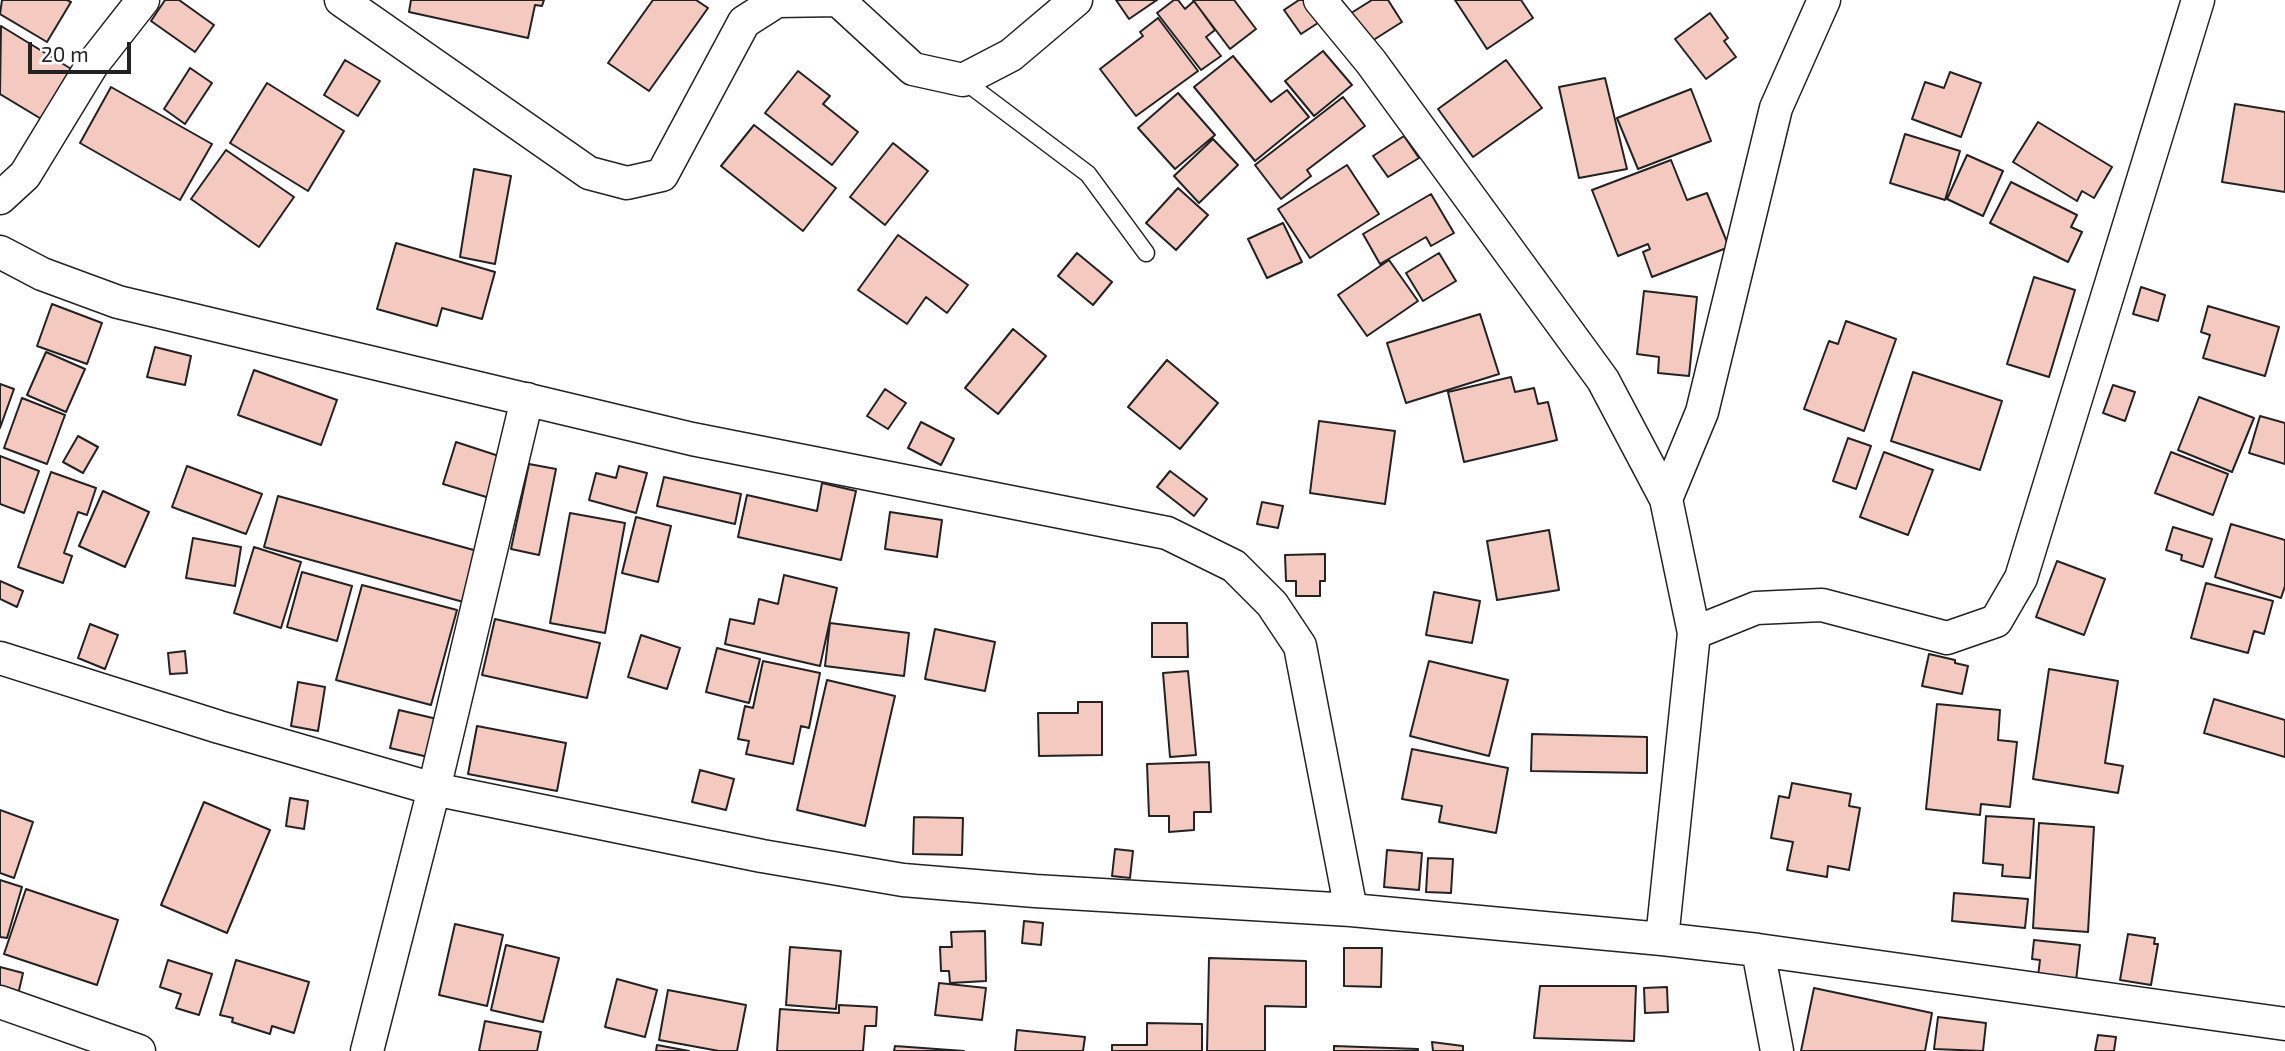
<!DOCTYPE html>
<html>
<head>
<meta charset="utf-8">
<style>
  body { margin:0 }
  #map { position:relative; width:2285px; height:1051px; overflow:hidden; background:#fff; font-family:"Exo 2",sans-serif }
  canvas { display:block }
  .scale { position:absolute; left:28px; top:42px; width:103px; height:32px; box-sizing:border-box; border:4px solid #222; border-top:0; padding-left:9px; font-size:21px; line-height:24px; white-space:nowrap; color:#222; -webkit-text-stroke:5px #fff; paint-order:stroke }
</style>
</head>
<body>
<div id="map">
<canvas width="2285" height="1051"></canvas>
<div class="scale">20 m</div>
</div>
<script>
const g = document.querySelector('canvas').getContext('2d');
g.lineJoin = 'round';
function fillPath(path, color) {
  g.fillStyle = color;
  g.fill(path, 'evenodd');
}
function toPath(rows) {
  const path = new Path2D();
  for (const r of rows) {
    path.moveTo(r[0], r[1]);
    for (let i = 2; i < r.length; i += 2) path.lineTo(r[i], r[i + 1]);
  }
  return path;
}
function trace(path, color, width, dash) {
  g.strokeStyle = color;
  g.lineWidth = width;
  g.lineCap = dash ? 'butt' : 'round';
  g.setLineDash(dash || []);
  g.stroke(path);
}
const building = toPath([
  [2,0,67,0,71,2,47,42,0,14,2,0],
  [165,0,179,0,214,25,195,52,151,21,165,0],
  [411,0,544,0,542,6,535,5,528,38,409,12,411,0],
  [653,0,696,0,708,8,649,91,608,63,653,0],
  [1116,0,1157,0,1129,19,1116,0],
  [1174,0,1178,0,1185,9,1194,1,1215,30,1206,37,1221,56,1201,70,1157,13,1174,0],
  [1193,0,1234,0,1256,29,1230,49,1193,0],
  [1299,0,1308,0,1321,21,1301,34,1284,10,1299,0],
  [1372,0,1388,0,1402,22,1367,44,1348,15,1372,0],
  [1455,0,1521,0,1533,18,1487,49,1455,0],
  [1710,13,1728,38,1724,41,1736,57,1706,79,1675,39,1710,13],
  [1158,18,1198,71,1136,116,1100,69,1143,36,1140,32,1158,18],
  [1,26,73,70,43,120,0,94,1,26],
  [1323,51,1352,85,1314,116,1285,81,1323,51],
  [1233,56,1271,102,1287,90,1309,117,1255,161,1194,87,1233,56],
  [345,60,380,81,358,116,324,95,345,60],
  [1506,60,1542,108,1473,157,1438,109,1506,60],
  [190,68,212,83,185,124,164,109,190,68],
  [798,71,830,96,823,104,858,132,832,165,765,113,798,71],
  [1950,72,1981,83,1961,137,1912,119,1925,82,1944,88,1950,72],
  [1605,78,1627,169,1579,178,1559,87,1605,78],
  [267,83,344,131,308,191,230,143,267,83],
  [111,87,212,144,180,200,80,143,111,87],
  [1691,89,1711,141,1638,169,1617,118,1691,89],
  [1178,93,1215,135,1175,169,1138,128,1178,93],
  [1343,97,1365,126,1307,170,1311,176,1281,199,1255,165,1343,97],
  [2235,104,2285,112,2285,192,2222,182,2235,104],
  [2038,122,2112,167,2094,198,2082,191,2077,201,2013,162,2038,122],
  [754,125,836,188,803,231,721,166,754,125],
  [1905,134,1960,151,1945,200,1890,183,1905,134],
  [1404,136,1419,158,1388,177,1373,156,1404,136],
  [1213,139,1238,165,1199,203,1174,176,1213,139],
  [893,143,928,171,885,225,850,197,893,143],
  [226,150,294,197,259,247,191,199,226,150],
  [1967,155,2003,171,1983,216,1947,199,1967,155],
  [1671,160,1687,200,1707,193,1729,247,1652,277,1643,252,1650,249,1648,244,1618,256,1592,190,1671,160],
  [1347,165,1379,214,1310,258,1278,209,1347,165],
  [474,169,511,176,495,264,460,257,474,169],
  [2011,182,2077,215,2071,227,2082,232,2068,262,1990,223,2011,182],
  [1178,188,1208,215,1176,250,1146,223,1178,188],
  [1431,194,1454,233,1431,246,1426,237,1380,264,1363,234,1431,194],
  [1283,223,1302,262,1267,278,1248,239,1283,223],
  [898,235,968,285,947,313,926,297,907,324,858,290,898,235],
  [396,243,495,272,482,319,442,308,437,326,377,309,396,243],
  [1077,253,1112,282,1093,305,1058,276,1077,253],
  [1439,253,1456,281,1423,301,1406,273,1439,253],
  [1389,260,1418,301,1367,336,1338,295,1389,260],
  [2034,277,2075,290,2049,377,2007,364,2034,277],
  [2141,287,2165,295,2158,321,2133,314,2141,287],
  [1644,291,1697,297,1689,376,1658,373,1659,357,1637,354,1644,291],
  [52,304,102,323,87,364,37,346,52,304],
  [2208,306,2279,327,2265,376,2203,358,2210,335,2201,332,2208,306],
  [1480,314,1499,374,1406,403,1387,343,1480,314],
  [1846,321,1896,339,1864,431,1804,409,1829,341,1838,344,1846,321],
  [1013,329,1046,356,998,414,965,388,1013,329],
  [155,347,191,356,185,385,147,377,155,347],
  [46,352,85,369,66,412,27,395,46,352],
  [1167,360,1218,403,1180,449,1128,407,1167,360],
  [254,370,337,400,321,445,238,415,254,370],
  [1913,372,2002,401,1980,470,1891,441,1913,372],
  [1511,377,1515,392,1534,388,1538,404,1548,402,1557,440,1464,462,1448,392,1511,377],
  [0,384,14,389,0,428,0,384],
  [2113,385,2135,392,2125,421,2103,413,2113,385],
  [885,389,906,403,888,429,867,416,885,389],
  [2199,397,2254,418,2232,472,2178,450,2199,397],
  [22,398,65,415,47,464,4,448,22,398],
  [2260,416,2285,423,2285,464,2249,453,2260,416],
  [1319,421,1395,431,1385,504,1310,493,1319,421],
  [921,422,954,439,941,465,908,448,921,422],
  [78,436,98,447,83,473,63,462,78,436],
  [1848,438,1871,446,1856,489,1833,481,1848,438],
  [456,442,505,458,493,499,443,484,456,442],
  [1884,452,1933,470,1908,535,1860,517,1884,452],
  [2171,452,2228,474,2213,515,2155,493,2171,452],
  [0,456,39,471,24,513,0,504,0,456],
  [529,464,556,469,539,555,511,549,529,464],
  [187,466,262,494,246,534,172,507,187,466],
  [619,466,647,473,636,513,589,500,596,473,616,478,619,466],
  [1170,471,1207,499,1194,516,1157,487,1170,471],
  [51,472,96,488,87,515,78,512,64,553,72,556,63,583,18,567,51,472],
  [664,477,741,494,735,524,657,506,664,477],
  [822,483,856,491,841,560,738,537,747,495,817,511,822,483],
  [103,491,149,512,125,567,79,546,103,491],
  [278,496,481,552,467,603,264,547,278,496],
  [1262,502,1283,506,1278,528,1257,524,1262,502],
  [890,512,942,520,937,557,885,549,890,512],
  [570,513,625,523,605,633,550,623,570,513],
  [636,517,671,526,658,582,622,573,636,517],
  [2231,524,2285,540,2285,586,2281,598,2215,577,2231,524],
  [2173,527,2212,539,2203,567,2181,560,2182,555,2166,550,2173,527],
  [1549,530,1559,590,1497,600,1487,541,1549,530],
  [193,538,241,547,235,586,186,578,193,538],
  [254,547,301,562,281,628,234,613,254,547],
  [1325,554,1325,581,1320,581,1320,596,1296,596,1296,581,1286,581,1285,555,1325,554],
  [2057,561,2105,579,2084,635,2036,617,2057,561],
  [302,572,352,586,337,641,287,627,302,572],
  [784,575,837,588,820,666,725,644,730,619,754,624,759,599,778,604,784,575],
  [0,581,23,591,17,607,0,599,0,581],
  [2206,583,2273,601,2264,634,2254,631,2248,653,2191,638,2206,583],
  [362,585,457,610,431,705,336,680,362,585],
  [1434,592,1480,601,1472,643,1426,635,1434,592],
  [495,619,600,643,587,698,482,675,495,619],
  [830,623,909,633,904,676,825,666,830,623],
  [1152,623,1187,623,1188,657,1152,657,1152,623],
  [90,624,118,635,105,669,78,658,90,624],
  [935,629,995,642,985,691,925,679,935,629],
  [641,635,680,648,667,689,628,677,641,635],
  [717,648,760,659,749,703,706,692,717,648],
  [185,651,187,673,170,674,168,653,185,651],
  [1929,654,1955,660,1955,663,1968,666,1962,694,1922,686,1929,654],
  [763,661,820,673,809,728,801,726,793,764,746,754,749,741,738,739,745,706,753,708,763,661],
  [1429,661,1508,680,1489,756,1410,736,1429,661],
  [2049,669,2118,681,2105,763,2123,766,2118,793,2033,779,2049,669],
  [1188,671,1196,755,1170,757,1163,673,1188,671],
  [827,680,895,696,865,826,797,810,827,680],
  [298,682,325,687,318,731,291,726,298,682],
  [2214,699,2285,720,2285,757,2204,733,2214,699],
  [1078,702,1102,702,1102,755,1039,756,1038,713,1078,713,1078,702],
  [1937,704,2000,710,1998,740,2017,742,2010,807,1981,804,1980,815,1926,809,1937,704],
  [399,710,437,719,428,757,390,748,399,710],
  [477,726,566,743,557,791,468,774,477,726],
  [1532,734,1647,737,1647,773,1531,771,1532,734],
  [1412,749,1508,768,1496,833,1439,822,1442,806,1402,799,1412,749],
  [1209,762,1211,812,1194,812,1194,830,1169,832,1169,816,1149,816,1147,764,1209,762],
  [700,770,734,779,726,810,692,802,700,770],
  [1792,783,1851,794,1849,806,1860,808,1849,870,1828,866,1827,877,1787,870,1793,842,1771,838,1779,796,1789,798,1792,783],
  [290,798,308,801,304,829,286,826,290,798],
  [204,802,270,830,227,933,161,905,204,802],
  [0,810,33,822,14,878,0,873,0,810],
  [1986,816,2034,819,2030,878,2002,876,2003,865,1983,863,1986,816],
  [914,817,963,818,962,855,913,854,914,817],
  [2039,823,2094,827,2088,932,2033,928,2039,823],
  [1115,849,1133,851,1130,878,1112,876,1115,849],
  [1387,850,1422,853,1419,890,1384,887,1387,850],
  [1428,858,1453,859,1451,893,1426,892,1428,858],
  [0,880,22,887,7,938,0,937,0,880],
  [26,889,118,920,97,985,4,954,26,889],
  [1954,893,2028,899,2025,928,1952,921,1954,893],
  [1024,921,1043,923,1041,945,1022,943,1024,921],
  [455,924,503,935,487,1006,439,995,455,924],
  [985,931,986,981,950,983,949,971,941,971,940,947,952,947,951,932,985,931],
  [2128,934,2155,938,2154,944,2158,944,2151,985,2120,980,2128,934],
  [2034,940,2080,945,2076,981,2038,976,2040,960,2032,959,2034,940],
  [506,945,559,958,543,1022,491,1010,506,945],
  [790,947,841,951,836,1009,786,1005,790,947],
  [1344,948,1382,948,1381,987,1344,986,1344,948],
  [1209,958,1306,961,1306,1007,1265,1006,1265,1051,1207,1051,1209,958],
  [168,960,212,974,199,1015,176,1008,181,994,160,987,168,960],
  [236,960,309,982,294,1033,272,1026,270,1034,232,1022,233,1018,220,1015,236,960],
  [0,967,23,973,17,999,0,995,0,967],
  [617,979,657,990,645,1037,605,1027,617,979],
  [939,983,986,988,982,1020,935,1015,939,983],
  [1540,986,1636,986,1634,1041,1534,1038,1540,986],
  [1667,987,1668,1012,1645,1013,1644,988,1667,987],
  [1814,988,1932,1013,1925,1051,1801,1051,1814,988],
  [668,990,746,1005,737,1051,719,1051,659,1040,668,990],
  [839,1005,877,1007,876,1026,865,1026,863,1051,777,1051,780,1009,839,1013,839,1005],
  [1938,1017,1986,1023,1983,1051,1934,1049,1938,1017],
  [485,1021,541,1032,537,1051,479,1051,485,1021],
  [1147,1023,1202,1024,1202,1051,1112,1051,1112,1045,1147,1045,1147,1023],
  [1017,1030,1085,1037,1083,1051,1015,1051,1017,1030],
  [2098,1035,2116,1037,2114,1051,2095,1051,2098,1035],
  [1432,1042,1463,1046,1463,1051,1433,1051,1432,1042],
  [657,1045,689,1051,656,1051,657,1045],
  [895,1046,964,1051,894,1051,895,1046],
  [1334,1046,1418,1049,1418,1051,1334,1051,1334,1046]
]);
const service = toPath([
  [963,80,1088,174,1146,253]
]);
const minor = toPath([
  [341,0,589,173,627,183,662,175,744,22,777,1,838,0,913,69,963,80,1011,55,1076,0],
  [1320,0,1371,62,1603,380,1666,499,1694,633,1662,939],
  [0,198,25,175,92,65,143,0],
  [0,252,42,274,118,302,692,439,1167,533,1234,566,1272,604,1300,646,1351,910],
  [1666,499,1702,412,1776,108,1824,0],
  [1694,633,1756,608,1822,605,1947,638,1996,621,2021,578,2198,0],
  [0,658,219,727,434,789,762,856,903,880,1035,891,1351,910,1662,939,1758,950,2285,1024],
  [1758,950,1777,1051],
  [0,1002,139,1051],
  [367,1051,434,789,527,399]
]);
fillPath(building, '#f3c9c0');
trace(building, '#222', 2);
trace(service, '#222', 19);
trace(minor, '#222', 35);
trace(service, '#fff', 16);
trace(minor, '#fff', 32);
</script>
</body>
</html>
